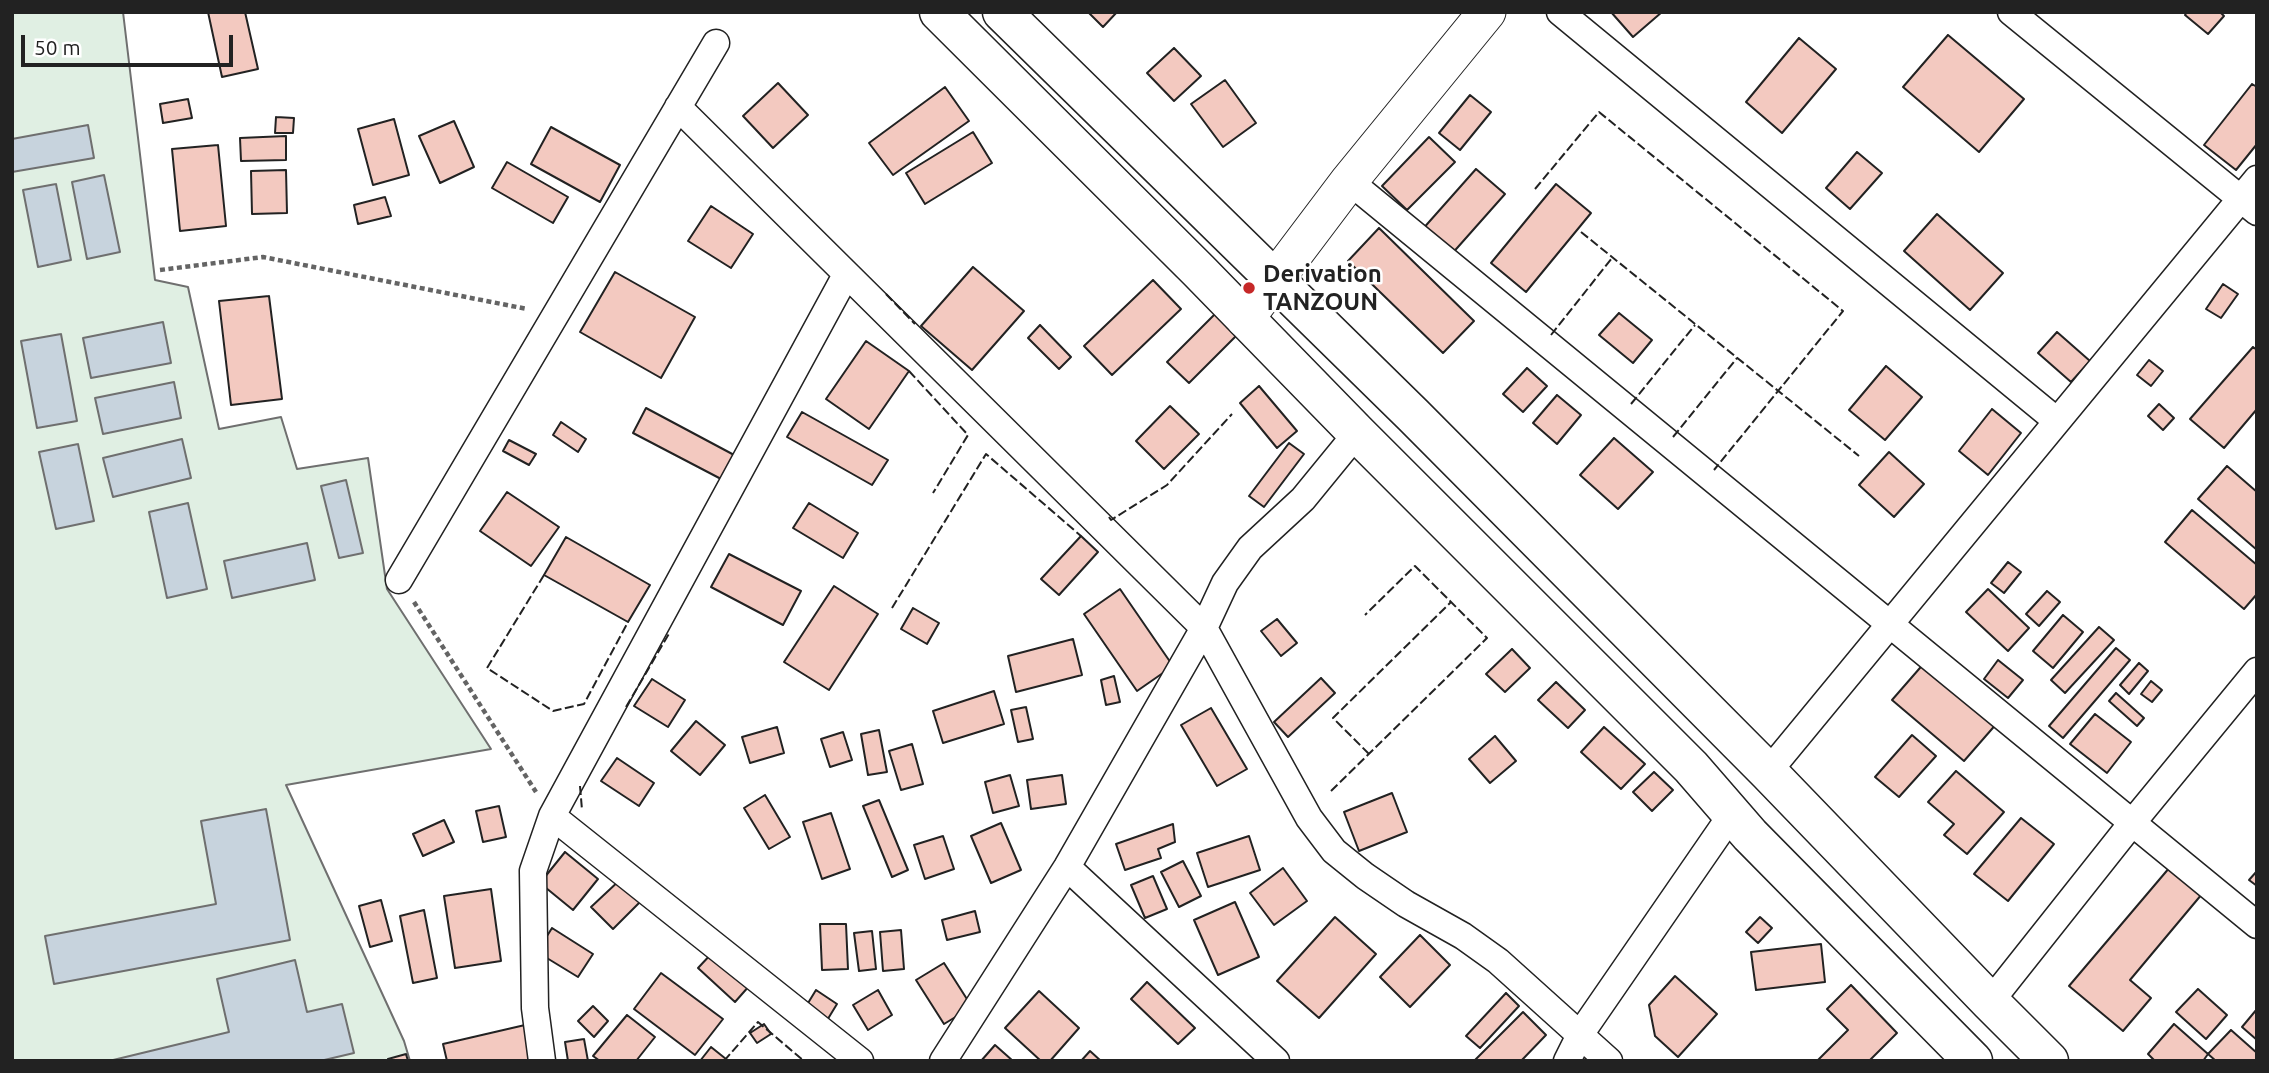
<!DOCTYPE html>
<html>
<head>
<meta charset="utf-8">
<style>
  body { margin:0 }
  #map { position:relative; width:2269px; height:1073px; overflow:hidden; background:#fff; font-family:Ubuntu,sans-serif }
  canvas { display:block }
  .frame { position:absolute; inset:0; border:14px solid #222; pointer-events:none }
  .scale { position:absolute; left:21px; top:35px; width:212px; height:32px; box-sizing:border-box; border:4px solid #222; border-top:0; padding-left:9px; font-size:21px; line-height:24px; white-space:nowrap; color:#222; -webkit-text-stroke:5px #fff; paint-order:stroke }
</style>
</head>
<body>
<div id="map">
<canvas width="2269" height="1073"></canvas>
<div class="frame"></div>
<div class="scale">50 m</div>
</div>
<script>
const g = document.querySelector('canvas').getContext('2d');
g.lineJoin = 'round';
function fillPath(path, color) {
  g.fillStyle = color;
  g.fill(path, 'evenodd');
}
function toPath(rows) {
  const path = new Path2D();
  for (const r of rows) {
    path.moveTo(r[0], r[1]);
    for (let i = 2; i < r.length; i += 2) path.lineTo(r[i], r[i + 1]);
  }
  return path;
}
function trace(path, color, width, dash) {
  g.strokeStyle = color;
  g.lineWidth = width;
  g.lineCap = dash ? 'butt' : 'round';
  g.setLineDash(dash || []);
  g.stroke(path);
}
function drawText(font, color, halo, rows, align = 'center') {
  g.font = font + ' Ubuntu,sans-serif';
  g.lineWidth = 5;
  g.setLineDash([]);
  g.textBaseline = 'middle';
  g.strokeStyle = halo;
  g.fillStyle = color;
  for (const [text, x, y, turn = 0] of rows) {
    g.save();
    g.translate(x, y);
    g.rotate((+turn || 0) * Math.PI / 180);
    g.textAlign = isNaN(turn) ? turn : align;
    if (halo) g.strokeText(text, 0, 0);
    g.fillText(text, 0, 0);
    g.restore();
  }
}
const green = toPath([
  [12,12,123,12,155,280,188,287,219,429,281,417,297,469,368,458,387,589,491,749,286,785,404,1041,410,1061,12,1061,12,12]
]);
const water = toPath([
  [88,125,94,158,12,172,12,139,88,125],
  [104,175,120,252,87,259,72,182,104,175],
  [56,184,71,260,38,267,23,190,56,184],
  [163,322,171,363,91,378,83,338,163,322],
  [61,334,77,421,37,428,21,341,61,334],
  [174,382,181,418,103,434,95,398,174,382],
  [182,439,191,478,113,497,103,458,182,439],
  [78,444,94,521,56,529,39,452,78,444],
  [346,480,363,553,339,558,321,486,346,480],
  [188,503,207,589,167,598,149,512,188,503],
  [307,543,315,580,232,598,224,561,307,543],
  [266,809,290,940,54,984,45,936,216,904,201,821,266,809],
  [295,960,307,1012,342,1004,354,1053,320,1061,109,1061,229,1032,217,979,295,960]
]);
const building = toPath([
  [208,12,245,12,258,69,222,77,208,12],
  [1088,12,1117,12,1103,27,1088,12],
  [1611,12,1662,12,1633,37,1611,12],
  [2187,12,2220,12,2224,16,2208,34,2185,15,2187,12],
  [1948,35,2024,99,1979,152,1903,87,1948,35],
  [1799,38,1836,69,1782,133,1746,102,1799,38],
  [1174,48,1201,76,1174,101,1147,73,1174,48],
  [1225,80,1256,123,1223,147,1191,104,1225,80],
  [778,83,808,115,773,148,743,116,778,83],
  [2252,84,2257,87,2257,144,2236,170,2204,145,2252,84],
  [945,87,969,121,893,175,869,143,945,87],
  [1470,95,1491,112,1460,150,1439,133,1470,95],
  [188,99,192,118,163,123,160,104,188,99],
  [276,117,294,118,293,133,275,133,276,117],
  [394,119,409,175,373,185,358,129,394,119],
  [454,121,474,167,440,183,419,136,454,121],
  [551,127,620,165,600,202,531,164,551,127],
  [973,132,992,163,925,204,906,173,973,132],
  [286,136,286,160,241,161,240,138,286,136],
  [1429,137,1455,162,1407,210,1382,186,1429,137],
  [218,145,226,226,180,231,172,149,218,145],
  [1857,152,1882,173,1850,209,1826,188,1857,152],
  [507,162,568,197,553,223,492,188,507,162],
  [1476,169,1505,194,1450,256,1421,231,1476,169],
  [286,170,287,213,252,214,251,171,286,170],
  [1556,184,1591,213,1526,292,1491,263,1556,184],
  [385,197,391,216,358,224,354,205,385,197],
  [711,206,753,234,731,268,688,241,711,206],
  [1937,214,2003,273,1970,310,1904,251,1937,214],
  [1379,228,1474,321,1443,353,1348,261,1379,228],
  [973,267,1024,311,972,370,921,326,973,267],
  [615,272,695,317,661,378,580,332,615,272],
  [1153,280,1181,309,1112,375,1084,346,1153,280],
  [2223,284,2238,294,2221,318,2206,309,2223,284],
  [269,296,282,399,231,405,219,301,269,296],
  [1619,313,1652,340,1633,363,1599,335,1619,313],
  [1215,314,1237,335,1189,383,1167,362,1215,314],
  [1040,325,1071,357,1059,369,1028,338,1040,325],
  [2057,332,2090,361,2071,382,2038,353,2057,332],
  [866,341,909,371,869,429,826,399,866,341],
  [2253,347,2257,350,2257,409,2224,448,2190,419,2253,347],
  [2149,360,2163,371,2151,386,2137,375,2149,360],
  [1886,366,1922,397,1885,440,1849,410,1886,366],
  [1527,368,1547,386,1523,412,1503,394,1527,368],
  [1259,386,1297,431,1277,448,1240,403,1259,386],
  [1557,395,1581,415,1557,444,1533,423,1557,395],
  [2159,404,2174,418,2163,430,2148,416,2159,404],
  [1170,406,1199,434,1164,469,1136,441,1170,406],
  [646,408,736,456,723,480,633,433,646,408],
  [1992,409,2021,433,1988,475,1959,451,1992,409],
  [802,412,888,460,872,485,787,437,802,412],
  [561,422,586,439,578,452,553,435,561,422],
  [1614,438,1653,472,1618,509,1580,475,1614,438],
  [509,440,536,454,529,465,503,451,509,440],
  [1289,443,1304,454,1264,507,1249,496,1289,443],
  [1889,452,1924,484,1894,517,1859,485,1889,452],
  [2227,466,2257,492,2257,550,2198,499,2227,466],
  [507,492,559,527,531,566,480,531,507,492],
  [809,503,858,533,843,558,793,528,809,503],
  [2192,510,2257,565,2257,594,2244,609,2165,542,2192,510],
  [1081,536,1098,552,1059,595,1041,579,1081,536],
  [566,537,650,585,628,622,544,575,566,537],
  [729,554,801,591,783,625,711,587,729,554],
  [2008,562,2021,572,2004,593,1991,583,2008,562],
  [834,586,878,614,829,690,784,662,834,586],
  [1120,589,1173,666,1137,691,1084,614,1120,589],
  [1988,589,2029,628,2008,651,1966,612,1988,589],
  [2047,591,2060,602,2039,626,2026,614,2047,591],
  [913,608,939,623,927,644,901,629,913,608],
  [2063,615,2083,632,2053,668,2033,651,2063,615],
  [1277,619,1297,643,1281,656,1261,631,1277,619],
  [2099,627,2114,640,2065,693,2051,680,2099,627],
  [1073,639,1082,675,1016,692,1008,656,1073,639],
  [2116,648,2130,660,2063,738,2049,726,2116,648],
  [1512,649,1530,668,1505,692,1486,674,1512,649],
  [1998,660,2023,680,2008,698,1984,679,1998,660],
  [1926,661,1998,722,1964,761,1892,700,1926,661],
  [2139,663,2148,671,2129,694,2120,685,2139,663],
  [1114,676,1120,702,1106,705,1101,680,1114,676],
  [1321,678,1335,693,1288,737,1274,722,1321,678],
  [652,679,685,700,668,727,634,706,652,679],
  [2151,681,2162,690,2152,702,2141,694,2151,681],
  [1556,682,1585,710,1568,728,1538,700,1556,682],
  [994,691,1004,724,943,743,933,711,994,691],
  [2116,693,2144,718,2137,726,2109,701,2116,693],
  [1026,707,1033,739,1018,742,1011,710,1026,707],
  [1211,708,1247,769,1217,786,1181,725,1211,708],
  [2095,714,2131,742,2107,773,2070,744,2095,714],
  [696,721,725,745,700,775,671,751,696,721],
  [777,727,784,753,750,763,742,737,777,727],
  [1604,727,1645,764,1621,789,1581,752,1604,727],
  [879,730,887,772,868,775,861,734,879,730],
  [843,732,852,760,830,767,821,739,843,732],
  [1912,735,1936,756,1899,797,1875,777,1912,735],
  [1495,736,1516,761,1490,783,1469,759,1495,736],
  [912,744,923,784,901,790,889,751,912,744],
  [617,758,654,783,639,806,601,781,617,758],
  [1956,771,2004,812,1967,854,1944,835,1954,824,1928,802,1956,771],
  [1654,772,1673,790,1652,811,1633,792,1654,772],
  [1010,775,1019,806,993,813,985,782,1010,775],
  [1062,775,1066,804,1031,809,1027,780,1062,775],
  [1392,793,1407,832,1359,851,1344,812,1392,793],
  [765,795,790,837,769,849,744,808,765,795],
  [879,800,908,870,892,877,863,806,879,800],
  [499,806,506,837,483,842,476,811,499,806],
  [831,813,850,869,822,879,803,822,831,813],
  [2021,818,2054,844,2008,901,1974,874,2021,818],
  [444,820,454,842,423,856,413,834,444,820],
  [1001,823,1021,870,991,883,971,836,1001,823],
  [1173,824,1175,842,1158,849,1161,858,1125,870,1116,844,1173,824],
  [943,836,954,869,925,879,914,845,943,836],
  [1249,836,1260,870,1208,887,1197,853,1249,836],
  [565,852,598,879,573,910,540,883,565,852],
  [1183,861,1201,896,1179,907,1161,872,1183,861],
  [2170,867,2202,894,2130,980,2151,998,2123,1031,2069,986,2170,867],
  [1283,868,1307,901,1274,925,1250,893,1283,868],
  [2257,871,2257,886,2249,880,2257,871],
  [1153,876,1167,909,1145,918,1131,885,1153,876],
  [622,878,643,899,613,929,591,907,622,878],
  [491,889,501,961,455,968,444,896,491,889],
  [381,900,392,941,370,947,359,906,381,900],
  [1235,902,1259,957,1218,975,1194,920,1235,902],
  [424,910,437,978,413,983,400,916,424,910],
  [975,911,980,932,947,940,942,920,975,911],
  [1335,917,1376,954,1319,1018,1277,981,1335,917],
  [1760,917,1772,928,1758,943,1746,932,1760,917],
  [820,924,846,924,848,969,822,970,820,924],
  [552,928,593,954,578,977,537,952,552,928],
  [901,930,904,969,883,971,880,932,901,930],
  [872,931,876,969,859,971,854,933,872,931],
  [1420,935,1450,965,1410,1007,1380,977,1420,935],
  [1821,944,1825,982,1756,990,1751,952,1821,944],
  [713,952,750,985,735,1002,698,968,713,952],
  [944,963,972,1007,944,1024,916,980,944,963],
  [661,973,723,1019,695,1055,634,1009,661,973],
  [1675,976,1717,1014,1678,1057,1655,1036,1649,1005,1675,976],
  [1147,982,1195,1028,1178,1044,1131,999,1147,982],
  [1851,985,1897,1033,1869,1061,1817,1061,1848,1030,1827,1009,1851,985],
  [2198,989,2227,1015,2206,1039,2176,1012,2198,989],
  [816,990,837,1004,826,1022,805,1008,816,990],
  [878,990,892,1015,868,1030,853,1005,878,990],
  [1039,991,1079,1028,1050,1061,1041,1061,1005,1028,1039,991],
  [1506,993,1519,1006,1480,1048,1466,1036,1506,993],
  [593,1006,608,1021,594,1037,578,1021,593,1006],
  [2257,1009,2257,1040,2242,1027,2257,1009],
  [1523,1012,1546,1035,1521,1061,1474,1061,1523,1012],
  [627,1015,655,1037,636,1061,600,1061,593,1056,627,1015],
  [764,1024,771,1034,757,1043,750,1033,764,1024],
  [2174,1024,2208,1054,2203,1061,2155,1061,2148,1054,2174,1024],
  [525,1025,533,1061,447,1061,443,1044,525,1025],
  [2231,1030,2257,1053,2257,1061,2216,1061,2208,1054,2231,1030],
  [584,1039,588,1061,568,1061,565,1042,584,1039],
  [995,1045,1013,1061,981,1061,995,1045],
  [711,1047,726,1059,724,1061,700,1061,711,1047],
  [1090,1051,1101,1061,1081,1061,1090,1051],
  [406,1054,408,1061,389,1061,388,1059,406,1054]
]);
const path = toPath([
  [160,270,263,257,527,309],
  [414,602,536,792]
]);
const street = toPath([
  [1560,12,2057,421],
  [2011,12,2257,212],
  [678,107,1204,628,1309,818,1334,851,1365,876,1406,904,1463,936,1498,961,1609,1061],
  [1349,181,2257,925],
  [399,580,716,43],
  [1768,772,2257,179],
  [552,816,860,1061],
  [1067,867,1276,1061],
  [1990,1002,2132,823,2257,671],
  [542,1061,535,1008,533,871,552,816,846,275],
  [943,1061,1067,867,1204,628,1225,583,1250,548,1303,499,1357,433],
  [1567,1061,1581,1033,1732,814]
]);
const secondary = toPath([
  [1245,319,1349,181,1487,12]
]);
const highway = toPath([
  [939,12,1199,271,1357,433,1691,767,1750,835,1973,1061],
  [1002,12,1413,415,1768,772,1990,1002,2049,1061]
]);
const fence = toPath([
  [1535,189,1599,112,1843,311,1714,470],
  [1581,232,1859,456],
  [886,294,915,324],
  [1551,335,1612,258],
  [909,371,968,435,933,493],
  [1631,404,1695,325],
  [1673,437,1737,358],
  [1109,517,1111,520,1167,485,1232,414],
  [544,575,487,668,553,711,584,704,628,622],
  [892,608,986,454,1081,536],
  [626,707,670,632],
  [1369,754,1333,718,1451,602],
  [580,786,582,810],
  [1331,791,1487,638,1415,566,1365,615],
  [724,1061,758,1022,804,1061]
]);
const markers = [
  [1249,288,7,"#c62828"]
];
const poiNames = [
  ["Derivation",1263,274],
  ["TANZOUN",1263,302]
];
fillPath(green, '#e0efe3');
trace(green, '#6f6f6f', 2);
fillPath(water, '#c7d3dd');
trace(water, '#6f6f6f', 2);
fillPath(building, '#f3c9c0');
trace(building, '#222', 2);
trace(street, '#222', 29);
trace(secondary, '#222', 39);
trace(highway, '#222', 41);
trace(path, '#646464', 4.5, [5, 3.5]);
trace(street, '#fff', 26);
trace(secondary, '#fff', 37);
trace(highway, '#fff', 38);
trace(fence, '#222', 2, [9, 3.5]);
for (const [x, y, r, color] of markers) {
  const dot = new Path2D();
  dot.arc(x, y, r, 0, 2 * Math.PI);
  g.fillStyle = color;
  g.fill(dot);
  trace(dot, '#fff', 2.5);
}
drawText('bold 24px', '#222', '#fff', poiNames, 'left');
</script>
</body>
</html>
